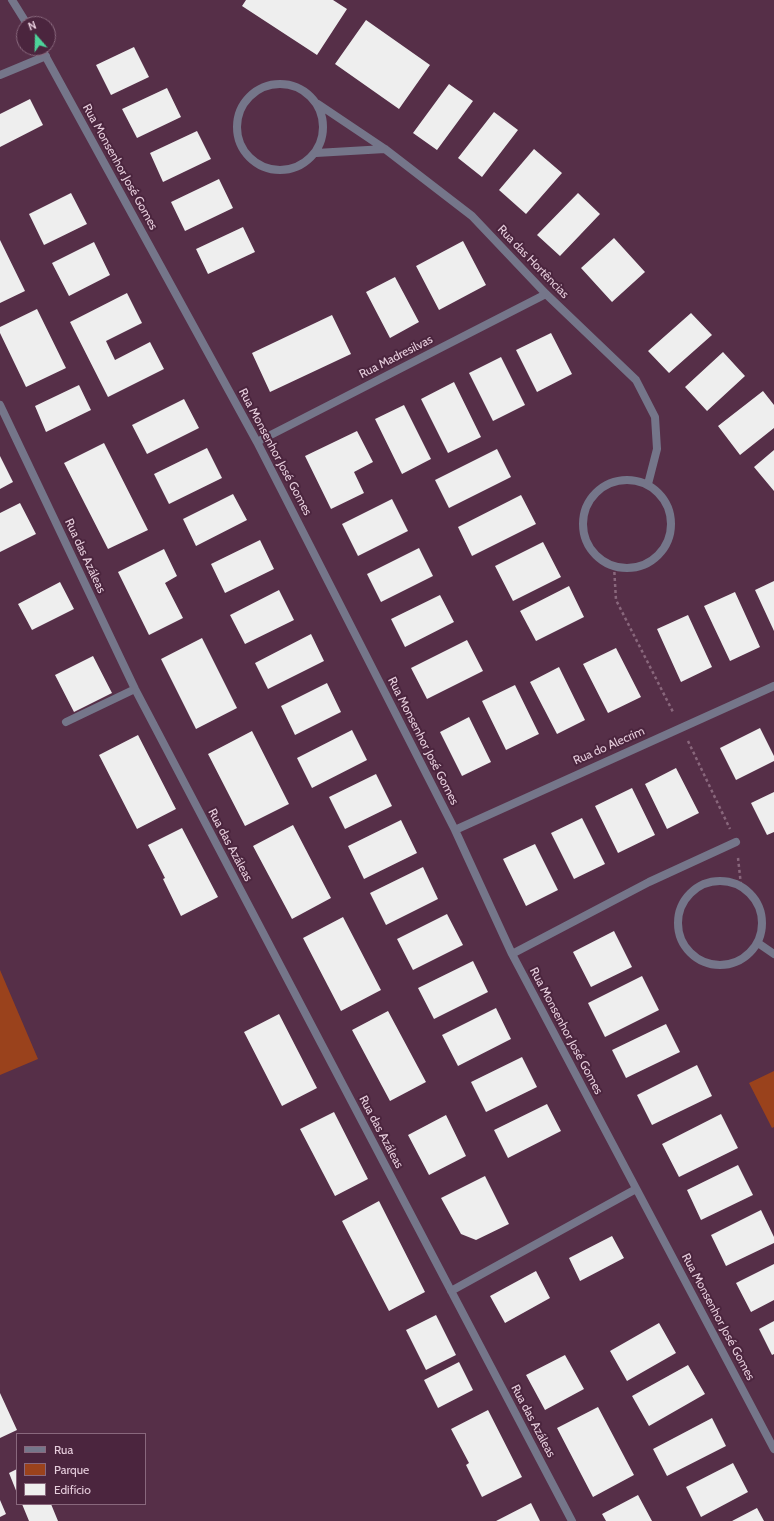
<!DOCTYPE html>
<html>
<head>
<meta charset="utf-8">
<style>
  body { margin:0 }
  #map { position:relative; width:774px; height:1521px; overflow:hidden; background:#562f48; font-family:Cabin,sans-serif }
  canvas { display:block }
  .legend { position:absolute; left:16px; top:1433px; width:130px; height:72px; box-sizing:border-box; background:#4b253e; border:1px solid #89687d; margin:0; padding:5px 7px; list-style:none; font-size:12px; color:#e6cddc }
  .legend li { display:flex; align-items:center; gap:8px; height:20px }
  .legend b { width:20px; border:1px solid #89687d }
  .north { position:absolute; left:16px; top:16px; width:40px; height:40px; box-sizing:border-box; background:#4b253e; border:1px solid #89687d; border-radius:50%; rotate:340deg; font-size:11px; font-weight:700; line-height:16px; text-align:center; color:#e6cddc }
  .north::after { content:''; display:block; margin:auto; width:14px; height:18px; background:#4dd39a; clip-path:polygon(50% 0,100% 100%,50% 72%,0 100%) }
</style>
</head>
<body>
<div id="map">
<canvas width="774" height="1521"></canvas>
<ul class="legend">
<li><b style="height:5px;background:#75768a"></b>Rua</li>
<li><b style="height:11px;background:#9a421c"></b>Parque</li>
<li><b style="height:11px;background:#eee"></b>Edifício</li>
</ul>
<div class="north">N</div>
</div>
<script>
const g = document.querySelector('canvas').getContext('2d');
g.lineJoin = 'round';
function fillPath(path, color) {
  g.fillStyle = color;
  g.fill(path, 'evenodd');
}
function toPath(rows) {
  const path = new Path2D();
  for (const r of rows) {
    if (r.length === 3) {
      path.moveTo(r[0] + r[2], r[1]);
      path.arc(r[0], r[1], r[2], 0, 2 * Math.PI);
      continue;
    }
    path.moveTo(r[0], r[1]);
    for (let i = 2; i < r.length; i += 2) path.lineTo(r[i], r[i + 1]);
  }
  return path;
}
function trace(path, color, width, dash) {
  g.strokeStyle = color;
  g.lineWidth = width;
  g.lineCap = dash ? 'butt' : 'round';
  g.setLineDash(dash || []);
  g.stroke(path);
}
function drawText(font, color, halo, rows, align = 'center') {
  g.font = font + ' Cabin,sans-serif';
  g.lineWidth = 4;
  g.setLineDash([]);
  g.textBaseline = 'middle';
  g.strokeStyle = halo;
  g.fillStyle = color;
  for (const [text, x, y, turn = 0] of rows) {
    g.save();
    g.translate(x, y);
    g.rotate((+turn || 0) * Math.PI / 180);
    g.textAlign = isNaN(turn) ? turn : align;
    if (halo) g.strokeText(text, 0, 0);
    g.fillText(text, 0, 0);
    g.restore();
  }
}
const green = toPath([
  [0,970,38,1059,0,1075],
  [774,1071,774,1127,772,1128,749,1083]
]);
const building = toPath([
  [246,0,333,0,347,9,317,55,242,6],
  [366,20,430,65,399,109,335,64],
  [134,47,149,77,111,95,96,65],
  [449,84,473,101,437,150,413,133],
  [167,88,181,117,137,138,122,109],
  [30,99,43,125,0,147,0,114],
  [494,112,518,130,482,177,458,158],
  [197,131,211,159,163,182,150,153],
  [534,149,562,173,526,214,499,190],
  [219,179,233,208,185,231,171,202],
  [71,193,87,224,44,245,29,214],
  [578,193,600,214,560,256,537,235],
  [243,227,255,252,208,274,196,249],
  [614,238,645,272,612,302,581,268],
  [0,240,25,291,0,303],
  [463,241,486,285,439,310,416,266],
  [94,242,110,275,69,296,52,263],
  [395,277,419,322,390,338,366,292],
  [127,293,142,323,106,341,115,360,150,342,164,369,108,397,70,322],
  [37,309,66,368,26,387,0,333,0,327],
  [691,313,712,335,669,373,648,351],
  [332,315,351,354,270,392,252,353],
  [551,333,572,374,537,392,516,350],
  [723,352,745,376,707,411,685,387],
  [501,357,525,405,493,421,469,373],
  [454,382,481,437,448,453,421,399],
  [79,385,91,410,46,432,35,406],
  [763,391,774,405,774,428,740,455,718,426],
  [184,399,199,428,147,454,132,425],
  [404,405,431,459,402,474,375,419],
  [357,431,373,462,354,472,364,493,331,509,305,456],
  [104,443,148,530,108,549,64,463],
  [207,448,222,478,169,504,154,474],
  [497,449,511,477,449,508,435,480],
  [774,450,774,491,754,467],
  [0,456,13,482,0,489],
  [233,494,247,520,196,546,183,519],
  [521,495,536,524,472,556,458,527],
  [392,499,408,531,358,556,342,524],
  [20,503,36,534,0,552,0,513],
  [260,540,274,569,225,593,211,564],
  [543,542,561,577,513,601,495,566],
  [419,548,433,576,381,602,367,574],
  [164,549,177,576,165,583,183,618,149,635,118,572],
  [774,581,774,631,755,590],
  [60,582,74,609,32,630,18,604],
  [569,586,584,617,536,641,520,611],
  [279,590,294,620,245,644,230,615],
  [735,592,760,647,730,661,704,606],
  [440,595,454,622,405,647,391,619],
  [688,615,712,667,681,682,657,629],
  [311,634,324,661,268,689,255,663],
  [202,638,237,708,196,729,161,659],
  [467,640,483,671,427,699,411,668],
  [616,648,641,697,608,713,583,664],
  [93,656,112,693,74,712,55,675],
  [559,667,585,720,557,734,530,682],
  [327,683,341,712,295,735,281,706],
  [515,685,539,734,506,750,482,701],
  [469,717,491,762,462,776,440,732],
  [760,728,774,756,774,761,736,780,720,748],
  [352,730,367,760,312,788,297,758],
  [252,731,289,804,245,826,208,754],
  [138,735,176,809,137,829,99,755],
  [676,768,699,813,667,829,645,784],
  [376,774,392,806,345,829,329,797],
  [632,788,655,835,618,853,595,806],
  [774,792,774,832,767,835,751,803],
  [582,818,605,864,574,879,551,833],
  [401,820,417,853,364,879,348,846],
  [293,825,331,898,292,919,253,846],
  [182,828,218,897,181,916,163,879,165,878,148,845],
  [535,844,558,890,526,906,503,859],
  [423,867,438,899,386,925,370,893],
  [447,914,463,945,413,970,397,939],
  [343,917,381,990,341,1011,303,938],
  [614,931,632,967,591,987,573,952],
  [473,961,488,992,434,1019,418,988],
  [642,976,659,1010,605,1037,588,1003],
  [496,1008,511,1039,458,1066,442,1035],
  [388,1011,426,1082,390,1101,352,1030],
  [279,1014,317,1088,282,1106,244,1032],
  [666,1024,680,1052,626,1078,612,1050],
  [522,1057,537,1087,486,1112,471,1082],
  [697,1065,712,1096,652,1125,637,1095],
  [547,1104,561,1131,508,1158,494,1130],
  [334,1112,368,1179,335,1196,300,1129],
  [721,1114,738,1148,679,1177,662,1144],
  [446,1115,466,1156,429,1175,408,1135],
  [738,1165,753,1195,701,1220,687,1190],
  [485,1176,509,1224,476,1240,461,1234,441,1198],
  [379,1201,425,1292,389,1311,342,1221],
  [761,1210,774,1237,774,1243,726,1266,711,1235],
  [612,1236,624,1258,580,1281,569,1258],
  [774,1264,774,1300,751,1312,736,1283],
  [536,1271,550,1298,505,1323,490,1296],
  [436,1315,456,1355,426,1370,406,1330],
  [774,1321,774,1354,772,1355,759,1329],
  [659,1323,676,1353,627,1381,610,1351],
  [565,1355,584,1389,545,1410,526,1375],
  [459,1362,473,1390,438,1408,424,1380],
  [688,1365,705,1394,649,1426,632,1396],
  [0,1393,17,1430,0,1438],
  [598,1407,634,1475,593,1497,557,1428],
  [488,1410,522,1477,482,1497,466,1465,469,1463,451,1429],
  [712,1418,726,1446,667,1476,653,1449],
  [733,1463,748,1492,701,1517,686,1487],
  [17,1469,17,1493,9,1473],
  [638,1495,652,1521,606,1521,602,1514],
  [0,1500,6,1514,0,1517],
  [531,1503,540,1521,496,1521],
  [22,1504,51,1504,58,1521,29,1521],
  [757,1508,764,1521,732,1521]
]);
const path = toPath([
  [614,566,616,600,674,714],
  [688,741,730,829],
  [738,858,741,885]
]);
const street = toPath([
  [12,0,27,24],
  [41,48,257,442,455,830,512,954,774,1449],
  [0,75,46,56],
  [280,127,43],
  [318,104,385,149,472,216,546,294,636,380,655,417,657,449,648,484],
  [316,153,385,149],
  [0,405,135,689,572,1521],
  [257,442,546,294],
  [627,524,44],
  [66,722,135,689],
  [455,830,774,686],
  [720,923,42],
  [758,943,774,954],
  [512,954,649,882,736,842],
  [451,1291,636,1189]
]);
const streetNames = [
  ["Rua Monsenhor José Gomes",120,167,61],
  ["Rua das Hortências",533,262,46],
  ["Rua Madresilvas",396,357,-27],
  ["Rua Monsenhor José Gomes",275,452,62],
  ["Rua das Azáleas",85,556,65],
  ["Rua Monsenhor José Gomes",423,741,63],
  ["Rua do Alecrim",609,746,-24],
  ["Rua das Azáleas",230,845,62],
  ["Rua Monsenhor José Gomes",566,1031,62],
  ["Rua das Azáleas",381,1132,62],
  ["Rua Monsenhor José Gomes",718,1317,62],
  ["Rua das Azáleas",533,1421,62]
];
fillPath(green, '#9a421c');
fillPath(building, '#eee');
trace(path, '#89677c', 2.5, [3, 3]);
trace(street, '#75768a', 8);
drawText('12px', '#e6cddc', '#4b253e', streetNames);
</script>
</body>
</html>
